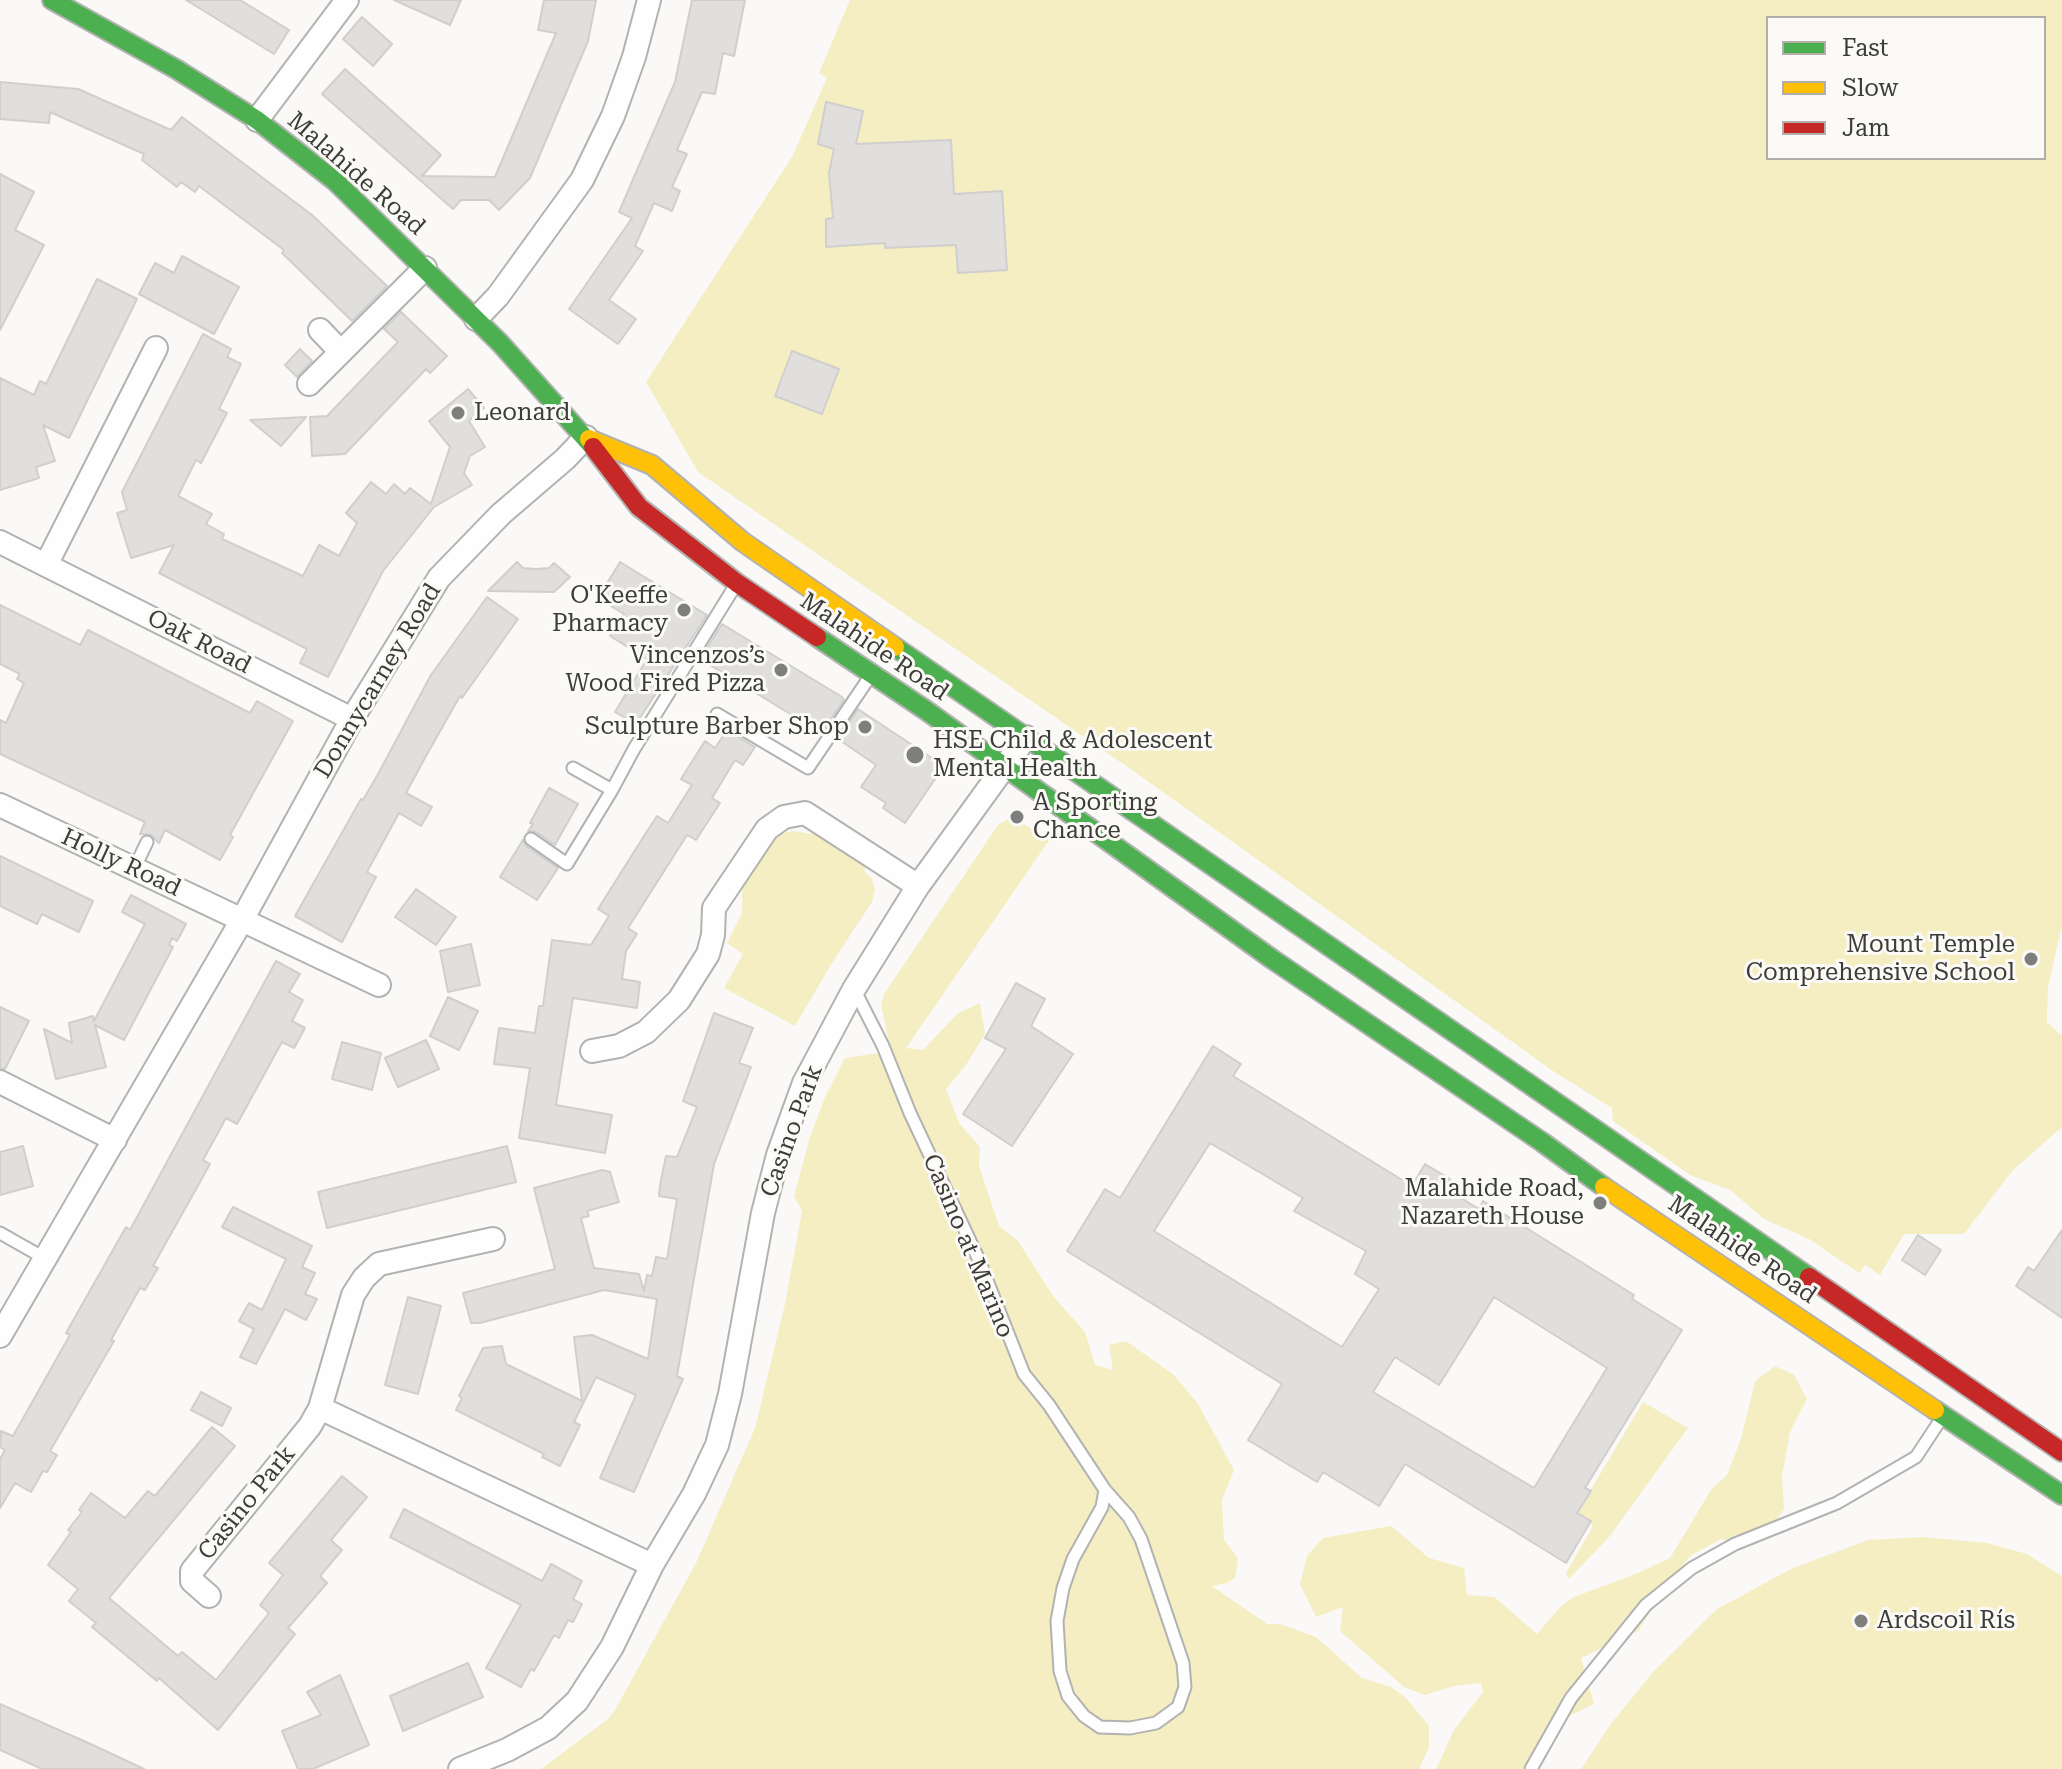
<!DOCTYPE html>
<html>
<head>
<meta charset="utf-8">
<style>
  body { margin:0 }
  #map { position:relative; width:2062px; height:1769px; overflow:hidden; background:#faf9f7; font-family:"Roboto Serif",serif }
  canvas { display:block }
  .legend { position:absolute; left:1766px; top:16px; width:280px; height:144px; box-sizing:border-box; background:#fbfaf6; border:2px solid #afaeab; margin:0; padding:10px 14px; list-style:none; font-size:24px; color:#3c3c3a }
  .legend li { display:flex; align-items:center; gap:16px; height:40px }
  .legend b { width:40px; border:2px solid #afaeab }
</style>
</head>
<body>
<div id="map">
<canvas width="2062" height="1769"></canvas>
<ul class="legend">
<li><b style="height:10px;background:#4caf50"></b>Fast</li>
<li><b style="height:10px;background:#ffc107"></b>Slow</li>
<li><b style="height:10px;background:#c62828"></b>Jam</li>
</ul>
</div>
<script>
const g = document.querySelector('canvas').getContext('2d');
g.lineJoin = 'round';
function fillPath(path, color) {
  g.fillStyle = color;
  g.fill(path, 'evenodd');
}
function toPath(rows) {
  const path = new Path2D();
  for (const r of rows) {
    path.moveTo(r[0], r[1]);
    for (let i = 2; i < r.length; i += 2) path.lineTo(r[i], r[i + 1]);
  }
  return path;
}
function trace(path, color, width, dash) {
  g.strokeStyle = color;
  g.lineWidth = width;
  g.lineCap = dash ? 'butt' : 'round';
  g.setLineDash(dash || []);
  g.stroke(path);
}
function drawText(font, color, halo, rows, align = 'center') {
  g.font = font + ' "Roboto Serif",serif';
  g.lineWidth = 6;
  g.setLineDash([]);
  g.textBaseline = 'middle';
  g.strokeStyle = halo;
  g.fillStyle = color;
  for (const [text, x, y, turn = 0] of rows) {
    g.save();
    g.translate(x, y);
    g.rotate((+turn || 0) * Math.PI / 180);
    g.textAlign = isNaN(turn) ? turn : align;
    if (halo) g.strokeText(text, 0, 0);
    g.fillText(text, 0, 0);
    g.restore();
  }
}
const green = toPath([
  [850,0,2062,0,2062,925,2048,987,2047,1022,2062,1036,2062,1127,2013,1170,1964,1234,1904,1234,1880,1275,1865,1265,1859,1273,1809,1239,1764,1219,1730,1190,1690,1175,1613,1121,1612,1108,1553,1071,1132,770,698,472,646,382,792,157,827,78,819,73],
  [1768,18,2044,18,2044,158,1768,158],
  [1008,819,1018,821,1050,839,906,1048,923,1050,958,1013,980,1003,985,1034,966,1065,946,1089,959,1123,980,1147,979,1166,999,1226,1018,1241,1053,1296,1085,1332,1095,1365,1113,1370,1109,1345,1126,1341,1174,1375,1198,1404,1234,1470,1222,1500,1224,1540,1238,1558,1235,1578,1227,1583,1212,1586,1267,1624,1280,1624,1316,1637,1362,1678,1391,1687,1405,1697,1429,1726,1429,1747,1419,1769,541,1769,608,1719,615,1710,696,1563,755,1428,785,1304,802,1211,794,1196,810,1137,825,1097,845,1058,891,1051,881,1005,884,994,998,825],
  [793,831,819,835,867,866,864,871,871,877,875,889,872,902,832,963,795,1026,724,988,743,954,727,943,742,913,742,886,771,844,781,834],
  [1775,1366,1794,1375,1807,1399,1790,1432,1782,1476,1784,1509,1770,1530,1735,1544,1721,1539,1690,1556,1661,1593,1639,1630,1581,1658,1594,1704,1557,1722,1529,1769,1436,1769,1454,1730,1483,1692,1481,1683,1454,1686,1425,1695,1404,1687,1340,1631,1343,1607,1316,1617,1300,1584,1307,1556,1323,1538,1391,1526,1429,1558,1464,1568,1467,1595,1494,1597,1537,1634,1560,1607,1574,1597,1638,1573,1670,1558,1711,1490,1727,1475,1741,1439,1755,1381],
  [1643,1402,1688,1428,1609,1537,1569,1579,1566,1573,1592,1528,1591,1521,1577,1513],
  [1923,1537,1987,1543,2027,1554,2062,1576,2062,1769,1581,1769,1610,1725,1654,1671,1717,1609,1793,1568,1868,1540]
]);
const building = toPath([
  [186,0,240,0,289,30,274,54,186,0],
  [394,0,461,0,450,25,394,0],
  [544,0,596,0,588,41,530,178,499,210,489,200,461,200,453,209,322,94,345,69,441,155,422,176,495,177,556,33,538,30,544,0],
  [692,0,745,0,734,56,723,53,715,94,702,92,677,150,687,154,672,187,680,191,672,211,654,203,635,246,643,251,609,300,636,319,618,344,569,309,632,218,619,212,675,82,692,0],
  [362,17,392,44,373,66,343,39,362,17],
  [0,82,78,89,171,130,182,117,312,215,387,286,352,321,282,253,284,250,199,186,195,192,181,182,177,187,142,160,144,154,50,112,49,123,0,119,0,82],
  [826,102,863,111,856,144,951,140,954,194,1002,191,1007,270,958,273,956,245,885,248,885,243,826,247,826,219,833,218,829,173,834,149,818,144,826,102],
  [0,174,34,192,15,230,44,245,0,330,0,174],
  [182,256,239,287,214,334,139,294,155,263,174,273,182,256],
  [97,279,137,299,69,438,43,425,55,461,36,467,39,478,0,490,0,378,34,395,40,381,46,384,97,279],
  [401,312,447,356,430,373,426,369,345,454,312,456,310,417,327,416,398,342,384,329,401,312],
  [203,334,231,349,227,357,241,364,219,409,227,413,201,463,196,460,178,496,212,514,206,524,224,534,222,539,303,576,319,545,339,556,357,523,346,513,371,482,386,494,394,484,405,494,410,488,431,504,450,447,429,421,468,389,484,408,469,421,485,447,470,456,464,473,472,485,434,507,383,571,328,677,300,663,307,649,159,573,174,545,131,558,117,513,127,510,122,492,203,334],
  [300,349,312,361,297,377,285,365,300,349],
  [792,351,839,369,822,414,775,396,792,351],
  [306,417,281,446,250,420,306,417],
  [517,562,523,568,536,569,549,568,554,563,570,577,554,592,488,591,517,562],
  [620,562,707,615,636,724,615,712,647,659,610,636,624,614,598,598,620,562],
  [487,597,518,619,462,698,460,696,426,756,406,793,432,807,421,826,399,813,367,872,376,877,342,942,295,916,361,799,363,800,377,776,431,675,487,597],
  [0,605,80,645,88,630,250,713,257,701,293,721,230,835,233,837,220,860,165,830,159,843,151,835,140,834,145,822,0,754,0,720,6,723,24,683,17,679,20,674,0,664,0,605],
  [722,624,842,697,844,700,824,729,820,732,700,659,722,624],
  [858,709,944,766,905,823,883,808,886,803,861,787,876,765,838,739,858,709],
  [727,730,755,747,743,765,735,760,712,798,720,803,696,840,687,835,628,928,637,934,626,951,622,979,640,982,637,1008,573,998,556,1105,612,1115,605,1153,519,1138,530,1068,494,1064,499,1028,535,1033,539,1006,543,1006,552,940,591,945,609,916,598,909,644,836,657,816,668,823,692,785,681,779,705,741,715,748,727,730],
  [549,788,578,804,555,845,536,832,528,831,533,824,530,823,549,788],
  [523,840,526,846,558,868,537,900,500,877,523,840],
  [0,856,93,901,79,932,42,914,37,924,0,906,0,856],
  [416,889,456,917,436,945,395,917,416,889],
  [131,895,186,924,177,941,172,938,169,945,173,947,124,1040,95,1025,106,1067,56,1079,44,1029,72,1043,69,1023,93,1016,94,1021,145,924,122,912,131,895],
  [471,944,480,985,448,992,440,951,471,944],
  [276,961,300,974,289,992,303,1000,292,1021,305,1028,294,1048,282,1042,237,1124,226,1118,203,1160,210,1164,153,1266,158,1268,145,1290,140,1288,111,1340,114,1341,50,1451,57,1455,47,1472,43,1471,31,1492,15,1483,0,1508,0,1459,5,1450,0,1447,1,1431,13,1436,70,1335,66,1333,126,1227,130,1230,276,961],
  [1016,983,1045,999,1031,1026,1073,1054,1012,1146,963,1114,1006,1049,985,1038,1016,983],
  [448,997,478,1011,459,1050,430,1036,448,997],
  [0,1007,29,1021,5,1069,0,1068,0,1007],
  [714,1013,753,1028,739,1063,751,1067,714,1164,677,1376,683,1379,634,1492,600,1478,636,1395,596,1377,574,1422,580,1425,560,1466,542,1457,544,1454,456,1410,462,1398,459,1396,483,1348,502,1346,506,1364,582,1401,574,1337,592,1335,648,1359,657,1299,604,1290,480,1323,471,1323,463,1293,555,1269,534,1188,602,1170,610,1172,619,1202,587,1211,589,1216,581,1218,594,1268,639,1274,644,1291,647,1275,652,1276,656,1257,667,1259,677,1199,659,1196,660,1185,666,1156,677,1157,697,1107,683,1101,714,1013],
  [426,1040,439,1069,398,1087,385,1058,426,1040],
  [342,1042,381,1053,372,1090,332,1079,342,1042],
  [1213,1046,1241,1064,1233,1076,1412,1186,1425,1164,1450,1179,1445,1188,1479,1209,1483,1201,1634,1295,1632,1299,1682,1330,1585,1488,1591,1491,1577,1513,1591,1521,1566,1563,1405,1464,1379,1506,1323,1472,1317,1482,1248,1440,1282,1384,1067,1251,1105,1189,1120,1198,1213,1046],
  [1210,1143,1303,1198,1294,1211,1366,1251,1355,1274,1379,1289,1342,1347,1154,1231,1210,1143],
  [1494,1297,1607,1368,1534,1488,1373,1392,1395,1357,1439,1385,1494,1297],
  [23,1146,33,1186,0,1195,0,1152,23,1146],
  [507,1146,516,1182,327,1228,318,1192,507,1146],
  [233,1207,312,1246,302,1267,315,1273,305,1294,317,1299,306,1320,285,1309,256,1364,240,1357,254,1329,239,1321,249,1303,262,1310,286,1259,222,1227,233,1207],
  [2062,1230,2062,1318,2016,1286,2028,1267,2034,1271,2062,1230],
  [1918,1235,1941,1250,1925,1275,1902,1260,1918,1235],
  [408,1297,441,1306,418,1394,385,1385,408,1297],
  [201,1392,231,1408,222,1426,191,1410,201,1392],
  [212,1427,235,1446,109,1598,178,1656,182,1652,216,1680,269,1613,260,1605,283,1575,269,1563,342,1476,367,1497,331,1540,342,1550,320,1576,327,1583,288,1628,295,1634,218,1730,159,1678,157,1681,92,1627,96,1623,69,1601,78,1589,48,1565,71,1532,68,1530,82,1512,79,1510,91,1493,125,1518,148,1491,155,1496,212,1427],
  [404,1509,542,1581,551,1564,582,1581,573,1599,582,1604,573,1622,568,1620,559,1638,554,1635,534,1671,531,1669,521,1687,486,1668,521,1605,390,1537,404,1509],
  [468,1663,483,1697,403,1731,390,1696,468,1663],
  [340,1675,369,1745,313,1769,298,1769,282,1731,321,1715,307,1692,340,1675],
  [0,1704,95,1746,144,1769,42,1769,0,1750,0,1704]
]);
const lane = toPath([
  [717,714,808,768,871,675],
  [573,768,612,790,634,749,735,586],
  [531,839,567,864,612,790],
  [134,869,147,842],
  [854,989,883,1046,910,1113,979,1260,1024,1374,1049,1405,1105,1490,1129,1517,1141,1539,1183,1663,1185,1687,1178,1707,1156,1723,1130,1728,1100,1727,1084,1716,1068,1696,1060,1671,1057,1621,1063,1588,1073,1559,1102,1507,1105,1490],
  [0,1233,46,1259],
  [1531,1769,1571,1698,1646,1605,1692,1568,1735,1544,1837,1503,1916,1457,1943,1416]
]);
const street = toPath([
  [257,120,347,0],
  [476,319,498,296,582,180,613,116,634,57,649,0],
  [320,330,341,352],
  [309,384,425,268],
  [0,542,352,719],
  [46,565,156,348],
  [0,805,379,985],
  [592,1051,619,1046,646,1032,679,1000,708,954,713,935,714,908,767,829,784,817,805,813,918,886],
  [0,1082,115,1140],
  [0,1336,242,920,352,719,439,578,501,514,565,459,586,437],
  [320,1408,353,1295,364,1278,379,1264,493,1239],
  [209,1596,192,1581,192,1571,310,1426,320,1408,652,1565],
  [460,1769,507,1750,548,1728,577,1701,612,1647,652,1565,694,1494,717,1445,730,1394,763,1213,778,1155,804,1083,854,989,918,886,1026,737]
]);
const fast = toPath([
  [52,0,176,69,257,120,335,181,500,343,593,447],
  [817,637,927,711,1272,959,1542,1142,1604,1187],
  [895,647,1809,1277],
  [1935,1410,2062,1495]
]);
const slow = toPath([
  [589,439,652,465,743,542,895,647],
  [1604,1187,1935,1410]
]);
const jam = toPath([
  [593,447,639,507,737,583,817,637],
  [1809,1277,2062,1452]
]);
const markers = [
  [458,413,8,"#7e7e7c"],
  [684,610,8,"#7e7e7c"],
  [781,670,8,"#7e7e7c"],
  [865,727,8,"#7e7e7c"],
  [915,755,10,"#7e7e7c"],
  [1017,817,8,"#7e7e7c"],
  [2031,959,8,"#7e7e7c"],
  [1600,1203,8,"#7e7e7c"],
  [1861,1621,8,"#7e7e7c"]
];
const streetNames = [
  ["Malahide Road",356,174,41],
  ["Oak Road",199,642,27],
  ["Malahide Road",874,647,34],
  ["Donnycarney Road",378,681,-59],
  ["Holly Road",121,863,25],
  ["Casino Park",792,1131,-70],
  ["Casino at Marino",968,1246,67],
  ["Malahide Road",1742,1250,34],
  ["Casino Park",247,1503,-51]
];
const poiNames = [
  ["Leonard",474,413,"left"],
  ["O'Keeffe",668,596],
  ["Pharmacy",668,624],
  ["Vincenzos’s",765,656],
  ["Wood Fired Pizza",765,684],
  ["Sculpture Barber Shop",849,727],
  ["HSE Child & Adolescent",933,741,"left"],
  ["Mental Health",933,769,"left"],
  ["A Sporting",1033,803,"left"],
  ["Chance",1033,831,"left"],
  ["Mount Temple",2015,945],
  ["Comprehensive School",2015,973],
  ["Malahide Road,",1584,1189],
  ["Nazareth House",1584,1217],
  ["Ardscoil Rís",1877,1621,"left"]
];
fillPath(green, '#f4eec2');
fillPath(building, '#e0dfde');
trace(building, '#d0cfce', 2);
trace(lane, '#b2b2b0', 15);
trace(street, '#b2b2b0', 26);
trace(fast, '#b2b2b0', 22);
trace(slow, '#b2b2b0', 22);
trace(jam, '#b2b2b0', 22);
trace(lane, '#fefefe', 11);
trace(street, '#fefefe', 22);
trace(fast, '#4caf50', 18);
trace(slow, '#ffc107', 18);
trace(jam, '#c62828', 18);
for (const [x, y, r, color] of markers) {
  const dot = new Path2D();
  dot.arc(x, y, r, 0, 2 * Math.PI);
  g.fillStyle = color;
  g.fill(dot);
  trace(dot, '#fbfaf6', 3);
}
drawText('24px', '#3c3c3a', '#fbfaf6', streetNames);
drawText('24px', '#3c3c3a', '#fbfaf6', poiNames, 'right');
</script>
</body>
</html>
